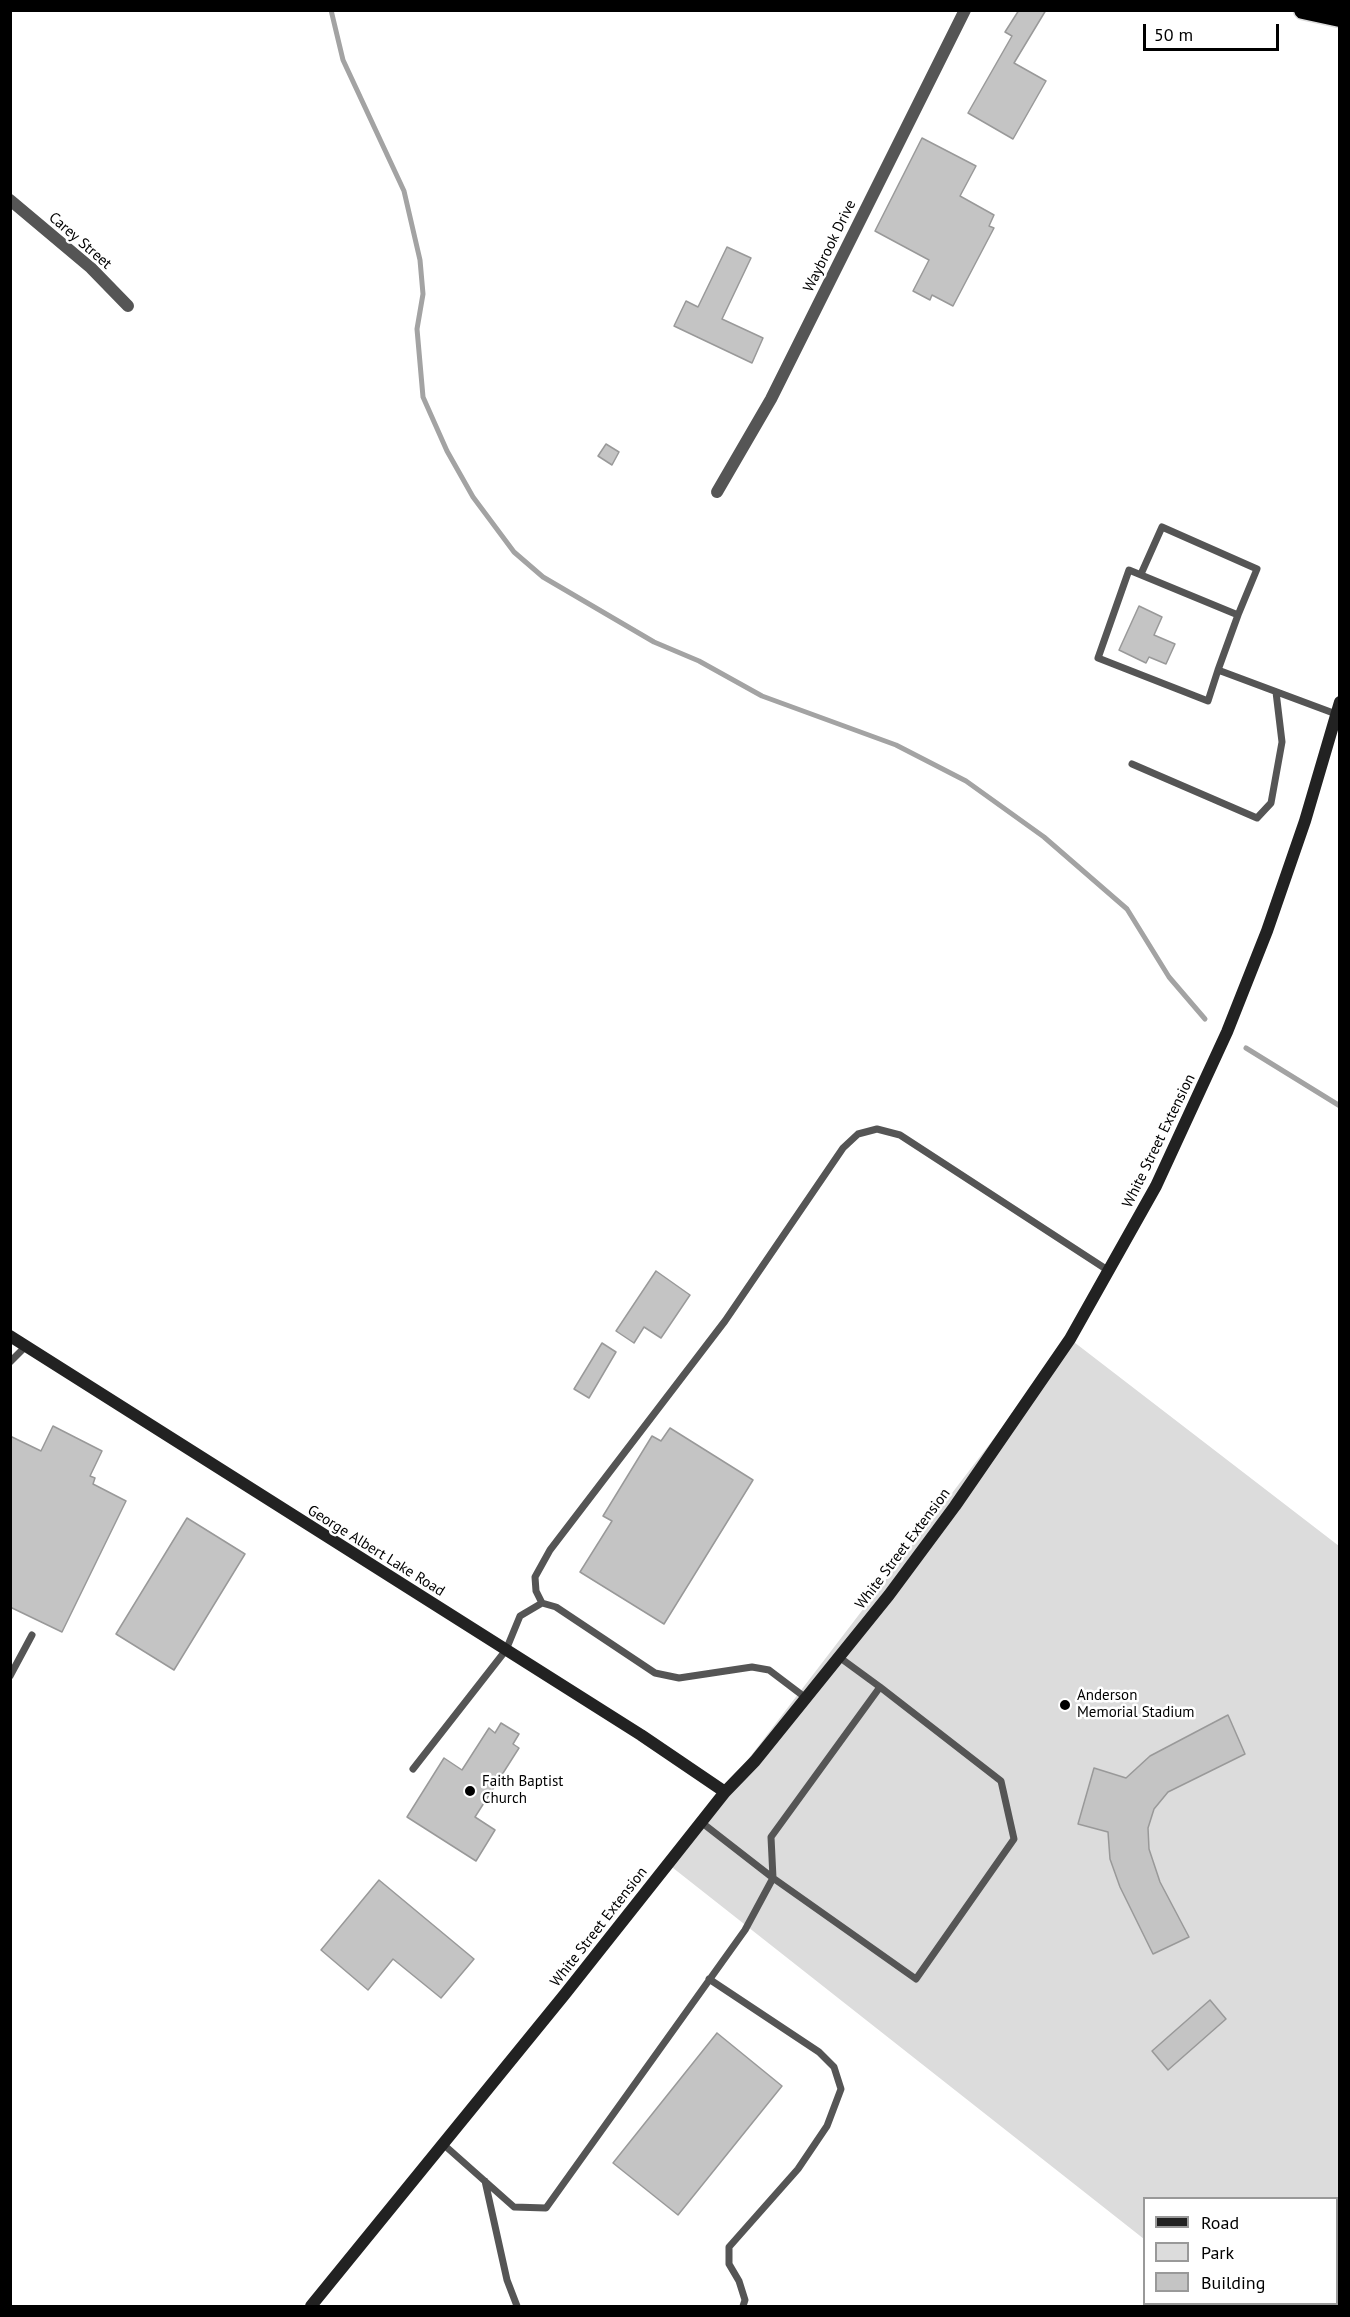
<!DOCTYPE html>
<html>
<head>
<meta charset="utf-8">
<style>
  body { margin:0 }
  #map { position:relative; width:1350px; height:2317px; overflow:hidden; background:#fff; font-family:"PT Sans",sans-serif }
  canvas { display:block }
  .frame { position:absolute; inset:0; border:12px solid #000; pointer-events:none }
  .legend { position:absolute; left:1143px; top:2197px; width:195px; height:108px; box-sizing:border-box; background:#fff; border:2px solid #999; margin:0; padding:8px 10px; list-style:none; font-size:18px; color:#000 }
  .legend li { display:flex; align-items:center; gap:12px; height:30px }
  .legend b { width:30px; border:2px solid #999 }
  .scale { position:absolute; left:1143px; top:24px; width:136px; height:27px; box-sizing:border-box; border:3px solid #000; border-top:0; padding-left:8px; font-size:18px; line-height:21px; white-space:nowrap; color:#000; -webkit-text-stroke:4px #fff; paint-order:stroke }
</style>
</head>
<body>
<div id="map">
<canvas width="1350" height="2317"></canvas>
<div class="frame"></div>
<ul class="legend">
<li><b style="height:8px;background:#222"></b>Road</li>
<li><b style="height:16px;background:#dcdcdc"></b>Park</li>
<li><b style="height:16px;background:#c4c4c4"></b>Building</li>
</ul>
<div class="scale">50 m</div>
</div>
<script>
const g = document.querySelector('canvas').getContext('2d');
g.lineJoin = 'round';
function fillPath(path, color) {
  g.fillStyle = color;
  g.fill(path, 'evenodd');
}
function toPath(rows) {
  const path = new Path2D();
  for (const r of rows) {
    path.moveTo(r[0], r[1]);
    for (let i = 2; i < r.length; i += 2) path.lineTo(r[i], r[i + 1]);
  }
  return path;
}
function trace(path, color, width, dash) {
  g.strokeStyle = color;
  g.lineWidth = width;
  g.lineCap = dash ? 'butt' : 'round';
  g.setLineDash(dash || []);
  g.stroke(path);
}
function drawText(font, color, halo, rows, align = 'center') {
  g.font = font + ' "PT Sans",sans-serif';
  g.lineWidth = 5;
  g.setLineDash([]);
  g.textBaseline = 'middle';
  g.strokeStyle = halo;
  g.fillStyle = color;
  for (const [text, x, y, turn = 0] of rows) {
    g.save();
    g.translate(x, y);
    g.rotate((+turn || 0) * Math.PI / 180);
    g.textAlign = isNaN(turn) ? turn : align;
    if (halo) g.strokeText(text, 0, 0);
    g.fillText(text, 0, 0);
    g.restore();
  }
}
const green = toPath([
  [1070,1339,1339,1546,1339,2272,1337,2276,1336,2198,1144,2198,1144,2239,668,1864],
  [1227,2304,1318,2304,1315,2306,1231,2306]
]);
const stream = toPath([
  [331,10,343,60,404,191,420,260,423,294,417,329,423,397,447,451,473,497,514,552,543,577,654,642,699,661,762,696,896,745,966,781,1044,837,1127,909,1169,977,1205,1019],
  [1246,1048,1340,1106]
]);
const building = toPath([
  [1019,10,1046,10,1014,63,1046,81,1013,139,968,113,1012,36,1005,32,1019,10],
  [922,138,976,166,960,196,994,215,989,226,994,228,953,306,932,295,930,300,913,291,929,260,875,231,922,138],
  [727,247,751,258,722,319,763,338,752,363,674,326,686,301,698,307,727,247],
  [606,444,619,452,612,465,598,456,606,444],
  [1139,606,1162,617,1154,635,1175,644,1166,664,1149,657,1146,663,1119,650,1139,606],
  [656,1271,690,1295,661,1338,644,1327,634,1343,616,1331,656,1271],
  [602,1343,616,1352,589,1398,574,1389,602,1343],
  [53,1426,102,1451,90,1476,95,1478,93,1484,126,1501,62,1632,10,1607,10,1436,41,1451,53,1426],
  [670,1428,753,1480,664,1624,580,1572,612,1521,603,1516,652,1436,661,1441,670,1428],
  [187,1518,245,1554,174,1670,116,1634,187,1518],
  [1228,1715,1245,1754,1168,1792,1154,1809,1148,1828,1149,1849,1160,1882,1189,1937,1153,1954,1120,1887,1110,1859,1108,1832,1078,1824,1094,1768,1126,1778,1150,1756,1228,1715],
  [501,1723,519,1734,513,1744,519,1748,475,1817,495,1830,476,1861,407,1817,444,1758,462,1770,489,1728,495,1733,501,1723],
  [379,1880,474,1959,441,1998,393,1959,368,1990,321,1950,379,1880],
  [1210,2000,1226,2019,1168,2070,1152,2051,1210,2000],
  [717,2033,782,2086,678,2215,613,2163,717,2033]
]);
const lane = toPath([
  [1141,574,1162,527,1257,569,1238,615],
  [1218,670,1208,701,1098,658,1129,570,1238,615,1218,670,1336,714],
  [1132,764,1257,818,1271,803,1282,742,1276,692],
  [10,1362,26,1346],
  [542,1603,536,1591,535,1577,550,1550,725,1321,843,1148,858,1134,877,1129,900,1135,1109,1271],
  [10,1676,32,1635],
  [413,1769,506,1650,520,1616,542,1603,556,1607,655,1673,679,1678,752,1667,769,1670,806,1698],
  [701,1822,773,1878,916,1979,1014,1839,1001,1781,880,1687],
  [709,1979,819,2052,834,2067,841,2089,827,2126,798,2169,729,2247,729,2264,739,2281,745,2300,743,2306],
  [443,2144,514,2207,546,2208,745,1930,773,1878,771,1837,880,1687,839,1657],
  [485,2181,507,2280,517,2306]
]);
const street = toPath([
  [10,200,91,268,128,306],
  [717,492,771,399,965,10]
]);
const secondary = toPath([
  [10,1336,641,1735,725,1792],
  [311,2306,565,1994,725,1792,755,1761,889,1595,955,1506,1070,1339,1156,1186,1227,1032,1267,931,1305,821,1340,702]
]);
const highway = toPath([
  [1303,10,1340,18]
]);
const markers = [
  [1065,1705,6,"#000"],
  [470,1791,6,"#000"]
];
const streetNames = [
  ["Carey Street",80,241,41],
  ["Waybrook Drive",830,246,-64],
  ["White Street Extension",1159,1141,-64],
  ["White Street Extension",903,1549,-53],
  ["George Albert Lake Road",376,1551,32],
  ["White Street Extension",599,1927,-52]
];
const poiNames = [
  ["Anderson",1077,1696],
  ["Memorial Stadium",1077,1713],
  ["Faith Baptist",482,1782],
  ["Church",482,1799]
];
fillPath(green, '#dcdcdc');
trace(stream, '#a3a3a3', 5);
fillPath(building, '#c4c4c4');
trace(building, '#999', 1.5);
trace(highway, '#dbdbdb', 21);
trace(lane, '#555', 7);
trace(street, '#555', 12);
trace(secondary, '#222', 12);
trace(highway, '#000', 18);
for (const [x, y, r, color] of markers) {
  const dot = new Path2D();
  dot.arc(x, y, r, 0, 2 * Math.PI);
  g.fillStyle = color;
  g.fill(dot);
  trace(dot, '#fff', 2);
}
drawText('15px', '#000', '#fff', streetNames);
drawText('15px', '#000', '#fff', poiNames, 'left');
</script>
</body>
</html>
